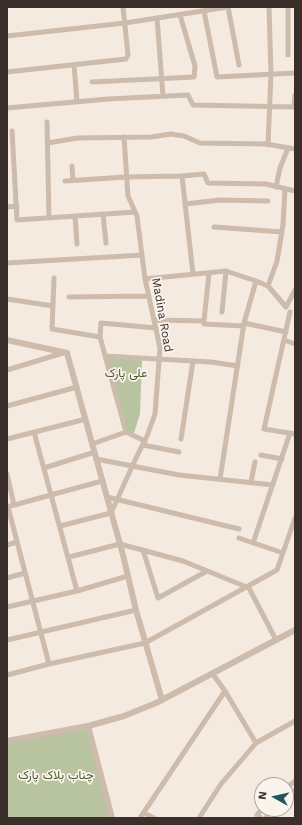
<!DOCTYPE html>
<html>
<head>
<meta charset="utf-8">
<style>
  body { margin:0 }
  #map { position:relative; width:302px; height:825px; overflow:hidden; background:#f4eae0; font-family:"Work Sans",sans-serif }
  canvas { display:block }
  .frame { position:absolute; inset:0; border:8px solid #3a2f2a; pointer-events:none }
  .north { position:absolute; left:254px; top:777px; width:40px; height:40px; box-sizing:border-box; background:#fbf4ed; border:1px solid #aea59f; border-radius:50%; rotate:278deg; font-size:11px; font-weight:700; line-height:16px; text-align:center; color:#3a2f2a }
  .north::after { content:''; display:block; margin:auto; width:14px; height:18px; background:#1f595d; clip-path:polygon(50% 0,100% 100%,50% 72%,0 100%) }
</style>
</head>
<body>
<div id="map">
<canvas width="302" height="825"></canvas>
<div class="frame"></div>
<div class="north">N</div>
</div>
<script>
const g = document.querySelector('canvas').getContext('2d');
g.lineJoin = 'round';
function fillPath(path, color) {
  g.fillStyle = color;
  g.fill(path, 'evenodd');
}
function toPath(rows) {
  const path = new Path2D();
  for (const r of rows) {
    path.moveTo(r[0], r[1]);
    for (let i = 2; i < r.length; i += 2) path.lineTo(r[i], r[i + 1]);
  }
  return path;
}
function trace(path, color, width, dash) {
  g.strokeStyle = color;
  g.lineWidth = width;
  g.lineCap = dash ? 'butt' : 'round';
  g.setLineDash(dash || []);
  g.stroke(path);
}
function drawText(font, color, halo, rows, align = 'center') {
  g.font = font + ' "Work Sans",Vazirmatn,sans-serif';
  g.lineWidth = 3.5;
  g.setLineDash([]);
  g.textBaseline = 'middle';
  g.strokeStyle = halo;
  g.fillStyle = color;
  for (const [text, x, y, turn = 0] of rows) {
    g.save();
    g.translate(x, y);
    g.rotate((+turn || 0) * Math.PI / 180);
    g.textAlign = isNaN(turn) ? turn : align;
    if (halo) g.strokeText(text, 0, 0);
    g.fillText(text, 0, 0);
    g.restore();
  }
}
const green = toPath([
  [105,355,142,359,140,414,133,436,126,432],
  [88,726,112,818,7,818,7,741]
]);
const minor = toPath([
  [204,11,217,77,295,73],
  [157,18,163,96],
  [7,36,125,23,228,7,239,65],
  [288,55,288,7],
  [74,65,77,102],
  [7,72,126,59,128,55,123,7],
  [92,82,194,77,195,66,180,15],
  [294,107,295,95],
  [7,108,108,99,188,95,193,105,295,107],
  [47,122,49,218],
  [12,131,17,220,135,212],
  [48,143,77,138,151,137,171,134,184,136,200,143,266,144,295,149],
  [268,145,271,74,269,7],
  [72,166,73,180],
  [182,176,204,174,208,183,266,184,295,191],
  [65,181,126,177,182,176,193,274],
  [276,187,280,168,288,148],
  [185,204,220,200,268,201],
  [7,207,17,206],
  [103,214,106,243],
  [75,216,77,244],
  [214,227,282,232],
  [7,263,142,255],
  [54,278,52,329,100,337,126,432,145,441],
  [145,279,226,271,256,281],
  [268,286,277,261,283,225,285,189],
  [69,297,149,296],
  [7,299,53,306],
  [222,312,226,271],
  [290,312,264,429,295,434],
  [154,320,204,321,209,273],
  [204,321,204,324,244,326],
  [244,323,286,332],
  [100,337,101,323,156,328],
  [284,340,295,344],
  [105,356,211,362,238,366],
  [7,370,63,353],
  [7,406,77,387],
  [34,432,77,591],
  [7,439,86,419],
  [181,439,193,361],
  [92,444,126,432],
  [143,445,179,452],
  [261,455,282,459],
  [96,459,179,475,273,485],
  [44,468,95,452],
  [7,474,14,505],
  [220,479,244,323,256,281,268,286,286,307,295,290],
  [251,482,255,462],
  [107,497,239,529],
  [7,507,102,481],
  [8,507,49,664],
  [60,526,111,513,136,458,147,436,155,414,160,348,145,279,137,216,128,196,124,137],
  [239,538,283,553],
  [253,543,290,433],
  [7,545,17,542],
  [143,550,158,598,207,571],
  [69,557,120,544,183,561,249,588,276,640],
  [7,578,25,573],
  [7,607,77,591,128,576],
  [7,640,136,610],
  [212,673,225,691,256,743],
  [7,675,49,664,145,643,277,570,295,518],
  [286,788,295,781],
  [286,796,295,790],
  [144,813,154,818],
  [140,818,225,691],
  [199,818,221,784,256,743,295,721],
  [261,818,257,815,262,809],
  [266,818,272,809]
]);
const tertiary = toPath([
  [7,340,67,353,123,555,136,610,162,700],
  [88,726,112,818],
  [7,741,88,726,124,716,156,703,295,630]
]);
const streetNames = [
  ["Madina Road",162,315,80]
];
const parkNames = [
  ["علی پارک",126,373],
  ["چناب بلاک پارک",56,775]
];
fillPath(green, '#b7c49f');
trace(minor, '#cdbbab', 5);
trace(tertiary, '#cdbbab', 6);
drawText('12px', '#3a2f2a', '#fbf4ed', streetNames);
drawText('12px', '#49592d', '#fbf4ed', parkNames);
</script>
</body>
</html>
